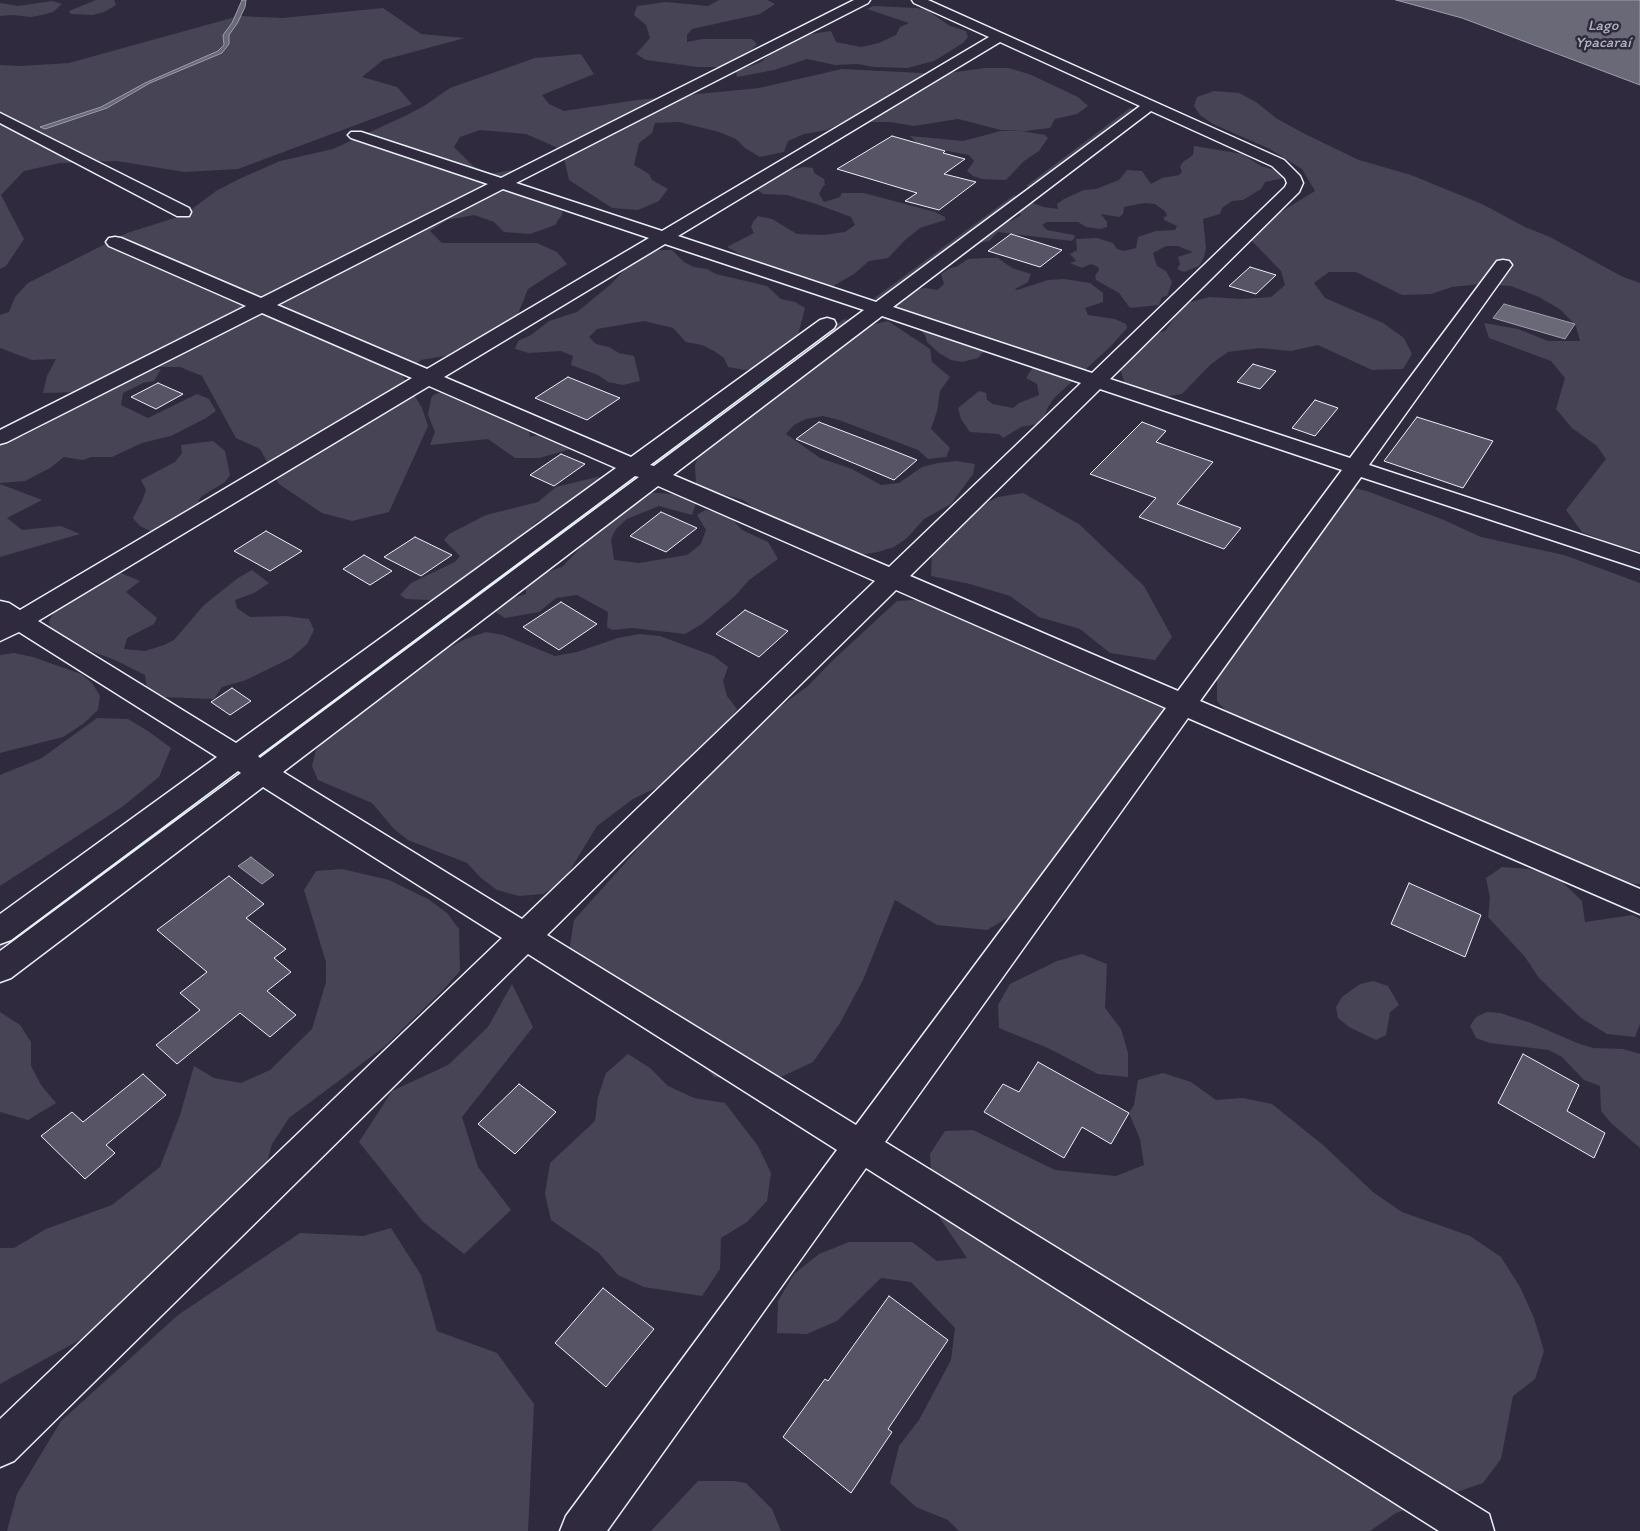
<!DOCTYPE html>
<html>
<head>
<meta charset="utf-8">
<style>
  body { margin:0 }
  canvas { display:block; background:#2f2a3d }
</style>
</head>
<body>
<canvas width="1640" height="1531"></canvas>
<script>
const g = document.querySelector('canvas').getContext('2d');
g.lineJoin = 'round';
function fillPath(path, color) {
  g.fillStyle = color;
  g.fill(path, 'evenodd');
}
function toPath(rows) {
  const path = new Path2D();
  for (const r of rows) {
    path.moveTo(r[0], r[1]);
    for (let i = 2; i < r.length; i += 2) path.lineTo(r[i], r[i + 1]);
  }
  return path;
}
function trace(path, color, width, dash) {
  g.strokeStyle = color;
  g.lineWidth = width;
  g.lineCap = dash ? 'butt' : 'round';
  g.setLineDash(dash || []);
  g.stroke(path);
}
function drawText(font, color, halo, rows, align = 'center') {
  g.font = font + ' Itim,sans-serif';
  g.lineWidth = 5;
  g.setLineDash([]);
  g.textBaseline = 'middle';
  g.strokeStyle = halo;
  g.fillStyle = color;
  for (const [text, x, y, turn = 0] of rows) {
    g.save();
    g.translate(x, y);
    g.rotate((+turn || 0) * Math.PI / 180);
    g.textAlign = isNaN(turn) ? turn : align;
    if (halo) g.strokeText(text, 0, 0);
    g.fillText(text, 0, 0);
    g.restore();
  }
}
const green = toPath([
  [96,0,114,0,116,5,104,12,93,15,71,14,69,11],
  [719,0,767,0,775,4,760,14,692,29,687,35,687,42,702,39,752,39,757,44,751,50,732,61,719,67,698,67,646,60,636,54,650,38,646,25,634,15,637,6,666,2,708,6],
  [52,1,62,4,53,12,42,15,31,17,13,15,0,16,0,3,18,6],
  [873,6,917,8,927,10,950,26,966,31,968,37,963,43,934,61,907,68,874,67,858,64,835,65,807,59,774,70,737,77,736,71,761,62,790,37,831,31,836,42,861,47,879,43,896,35,900,27,909,23,867,9],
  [383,8,421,34,465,38,383,60,362,77,397,87,412,104,238,169,184,172,117,161,60,163,24,171,1,195,24,239,6,266,0,269,0,65,20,66,69,63,239,16,282,18],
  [581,54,594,74,542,95,549,104,564,111,637,100,759,88,842,69,941,74,985,68,1008,68,1029,74,1078,97,1088,106,1077,114,1055,119,1050,128,1025,131,1001,130,958,119,914,126,891,122,843,122,827,130,804,134,788,141,784,152,760,157,745,148,736,139,719,132,679,122,655,123,652,133,639,143,634,165,649,174,652,180,668,189,659,201,638,210,612,208,569,180,564,158,558,148,526,134,480,130,460,137,454,147,473,166,490,174,518,169,519,184,554,201,563,213,555,225,530,234,504,232,494,222,474,215,447,220,430,231,442,243,537,243,557,252,567,264,528,289,509,336,486,349,421,360,402,375,422,408,428,426,389,512,352,521,322,513,279,484,260,449,236,438,202,376,180,367,149,367,142,371,161,369,154,381,143,383,123,393,121,405,148,418,197,394,209,399,216,411,206,418,171,436,142,443,112,457,91,457,83,460,64,457,50,468,25,481,0,483,0,444,23,436,43,426,78,392,43,393,47,376,56,359,32,360,0,348,0,315,9,312,15,297,28,283,127,233,184,215,216,191,237,180,280,161,333,149,407,115,424,106,450,88,535,58],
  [1214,91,1239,93,1256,102,1276,118,1301,132,1359,160,1411,175,1482,204,1525,227,1550,237,1621,276,1640,283,1640,551,1620,547,1582,532,1566,510,1606,459,1597,446,1572,428,1556,409,1565,378,1551,361,1489,338,1484,323,1518,329,1548,341,1580,341,1576,326,1561,310,1539,297,1511,286,1480,284,1452,287,1431,294,1402,295,1356,272,1329,272,1314,283,1325,298,1383,323,1404,338,1412,354,1403,369,1372,370,1318,345,1291,351,1259,348,1228,352,1211,364,1182,394,1150,399,1125,385,1120,368,1139,338,1165,331,1184,304,1209,297,1242,299,1271,297,1285,285,1281,271,1251,240,1255,228,1315,191,1302,169,1270,149,1213,124,1200,115,1194,106,1197,97],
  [1130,108,1136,109,1032,187,1026,186],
  [1001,131,1021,131,1045,135,1048,138,1039,151,1024,161,1006,180,982,179,973,176,967,171,974,161,969,155,926,147,917,143,910,136,963,141],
  [1194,146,1242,154,1261,166,1278,171,1284,178,1265,182,1261,189,1243,200,1232,201,1222,208,1220,214,1203,219,1206,248,1204,257,1199,266,1184,272,1177,269,1180,264,1178,257,1193,252,1178,246,1166,246,1153,253,1157,266,1166,271,1172,282,1167,296,1162,297,1159,305,1130,308,1119,293,1096,280,1095,276,1099,270,1098,267,1091,264,1082,268,1070,263,1076,261,1070,254,1077,250,1076,239,1097,238,1113,243,1117,249,1124,251,1136,248,1138,237,1156,231,1175,230,1177,226,1164,220,1164,217,1167,216,1165,211,1155,204,1144,203,1124,207,1123,214,1119,217,1101,214,1107,222,1107,227,1100,229,1086,227,1078,222,1047,222,1042,225,1047,230,1074,235,1075,238,1071,241,998,232,989,241,975,244,989,226,1013,220,1021,215,1018,211,1025,206,1032,203,1044,207,1058,209,1057,204,1064,199,1084,190,1096,189,1119,180,1127,170,1142,171,1151,184,1162,178,1179,175,1182,172,1180,167,1183,162,1193,155],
  [803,167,813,168,814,173,824,179,825,185,823,186,819,194,824,202,840,197,842,193,864,193,935,212,945,217,945,220,920,228,905,240,888,258,869,261,854,274,833,286,800,277,743,256,727,247,754,233,751,227,753,222,758,216,772,219,797,234,824,235,845,232,855,225,851,217,816,204,787,195,763,194,756,189,783,172],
  [1014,195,1017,197,880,299,873,299],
  [658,250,672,250,684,262,694,267,707,269,716,274,767,286,781,299,795,302,805,308,797,339,761,368,744,370,728,367,724,358,714,351,702,345,686,342,673,328,644,321,597,329,589,337,596,344,609,347,619,353,634,356,640,381,623,385,608,382,598,375,571,365,573,356,561,351,529,353,515,349,518,341,531,335,549,321,577,312,610,285,630,264],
  [986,258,998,258,1012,268,1031,274,1028,282,1015,289,1017,290,1048,280,1064,279,1090,283,1103,293,1103,302,1085,308,1088,315,1115,319,1126,324,1127,328,1109,348,1054,398,1048,407,1042,423,1021,427,1003,438,999,434,970,432,961,419,958,408,979,391,986,393,987,400,993,404,1013,408,1019,403,1039,395,1037,384,1026,378,1033,367,1004,355,989,352,982,353,978,358,962,362,951,360,939,353,927,342,925,335,917,327,901,323,881,309,915,289,926,288,937,290,944,284,941,274,950,268,956,267,968,259],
  [844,319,851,321,666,458,660,457,661,455],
  [888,321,930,349,932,362,950,377,940,391,937,411,931,429,950,448,946,457,928,459,918,450,839,420,823,416,806,419,794,425,786,434,820,458,852,469,881,485,899,483,922,467,938,463,956,461,975,464,973,474,951,504,924,519,907,538,894,547,878,552,860,555,779,525,743,500,696,486,695,465,701,450,851,330],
  [446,390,527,422,530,437,547,433,578,447,539,458,515,458,488,439,430,445,435,432,428,415,431,399,433,395],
  [213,441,225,451,230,475,225,482,202,496,198,501,206,506,167,530,152,532,140,526,133,518,142,501,146,490,141,480,175,462,182,453,181,445],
  [597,477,603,478,588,501,580,506,538,521,532,526,534,537,458,591,430,600,406,599,400,595,411,583,455,562,460,556,444,540,449,534,486,515,538,502,556,487],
  [0,484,42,500,7,518,22,530,61,526,80,534,0,557],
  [1336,484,1367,491,1444,520,1481,537,1564,555,1640,583,1640,884,1611,882,1467,814,1419,799,1377,773,1242,728,1217,701,1217,673,1310,544,1318,501],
  [616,490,621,491,271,751,268,749,270,745],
  [645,492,684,495,696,503,692,515,659,506,627,519,616,529,611,539,614,560,639,563,687,555,701,544,706,530,697,515,705,510,720,513,733,520,742,530,768,542,778,559,749,580,735,596,702,624,685,634,632,628,612,630,607,627,608,612,577,595,556,598,539,612,505,618,494,611,498,603,526,594,525,582,534,576,562,567,579,549,588,533],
  [1023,493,1079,524,1144,586,1172,637,1155,660,1110,653,1080,629,1039,617,1010,596,970,584,931,576,932,552,969,512,998,497],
  [252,570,269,583,254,593,235,600,237,608,250,617,286,616,309,619,314,630,307,644,291,658,246,680,222,687,214,699,160,697,147,689,145,675,115,660,70,643,50,627,49,621,57,606,116,571,140,581,126,592,157,618,154,624,127,638,124,649,145,651,164,645,174,640,204,605,238,578],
  [933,599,1011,617,1048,634,1193,710,1144,767,1066,891,1024,908,987,930,937,925,895,900,863,980,840,1023,813,1062,766,1084,714,1077,647,1007,568,959,574,920,635,852,660,818,744,733,808,686,831,662,897,601],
  [486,632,503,635,555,656,577,652,618,638,639,634,660,636,714,656,728,667,723,681,727,696,737,709,727,724,712,737,690,768,673,780,633,799,597,826,564,880,543,894,519,896,497,890,481,878,467,863,408,840,394,829,372,803,318,780,312,766,316,750,328,735,447,649,465,639],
  [14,653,33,657,81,674,92,683,100,696,98,710,83,724,63,737,0,753,0,655],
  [97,718,128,719,148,731,171,748,159,777,122,807,0,886,0,775,42,758],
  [213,788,219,789,0,956,0,944],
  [1502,867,1529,869,1556,876,1582,901,1585,922,1633,915,1640,919,1640,1024,1635,1037,1607,1034,1581,1018,1539,978,1525,957,1488,917,1490,898,1486,878],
  [342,869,389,880,428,899,447,913,459,929,460,971,443,990,384,1047,289,1118,272,1144,264,1173,146,1293,85,1337,0,1384,0,1248,14,1248,46,1229,112,1205,160,1167,180,1115,194,1066,214,1078,241,1083,270,1070,312,1029,326,982,326,962,304,890,316,871],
  [1082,954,1107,964,1105,1008,1121,1029,1128,1053,1128,1077,1098,1074,1048,1048,999,1028,998,1005,1010,984,1057,961],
  [1373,981,1388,986,1399,1005,1390,1012,1386,1035,1376,1040,1349,1027,1338,1018,1336,1007,1342,997,1360,984],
  [512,984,533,1027,462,1117,478,1167,511,1210,464,1254,423,1222,359,1142,392,1091,448,1065,488,1027],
  [0,1012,20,1025,31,1042,31,1066,41,1085,56,1103,28,1120,0,1112],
  [1487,1012,1500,1013,1531,1023,1577,1043,1593,1048,1623,1049,1640,1054,1640,1148,1611,1123,1601,1111,1600,1086,1584,1080,1562,1057,1549,1050,1490,1043,1476,1038,1470,1026,1476,1017],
  [628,1054,650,1068,668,1086,694,1098,725,1103,758,1146,771,1173,767,1201,747,1222,721,1238,720,1269,702,1296,644,1287,618,1275,599,1253,551,1220,545,1194,550,1163,595,1121,598,1097,606,1073],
  [1163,1073,1191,1082,1216,1100,1243,1098,1272,1104,1323,1145,1373,1192,1402,1212,1470,1236,1501,1257,1520,1287,1534,1318,1544,1351,1535,1379,1513,1396,1501,1459,1483,1483,1396,1513,1370,1531,959,1531,948,1520,916,1507,890,1483,899,1446,919,1420,951,1360,955,1328,911,1282,881,1278,837,1321,807,1334,777,1333,778,1301,794,1274,819,1254,849,1242,912,1242,937,1261,967,1258,933,1208,930,1154,945,1131,973,1130,1055,1170,1116,1176,1144,1165,1140,1139,1129,1113,1134,1105,1138,1080],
  [391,1228,421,1275,437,1331,497,1353,534,1404,528,1531,7,1531,17,1494,61,1421,178,1315,300,1233,363,1236],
  [698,1481,734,1481,746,1483,772,1509,781,1531,651,1531]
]);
const water = toPath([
  [242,0,246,0,245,7,238,22,229,35,229,44,222,53,150,83,107,108,45,129,40,127,101,107,145,83,218,51,224,45,223,35,232,23,242,0],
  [1396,0,1640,0,1640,85,1462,18,1396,0],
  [1504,304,1575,324,1565,339,1493,318,1504,304],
  [251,857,274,875,262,884,238,866,251,857]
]);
const building = toPath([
  [892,136,945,151,943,153,965,159,944,174,976,182,939,210,905,201,917,193,837,169,892,136],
  [1011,234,1062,250,1040,267,988,251,1011,234],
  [1250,267,1276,275,1256,294,1229,286,1250,267],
  [1253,364,1276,371,1260,389,1237,382,1253,364],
  [568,377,620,398,587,420,535,398,568,377],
  [158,383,183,394,156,409,131,397,158,383],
  [1315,400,1338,408,1315,436,1292,428,1315,400],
  [1417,417,1493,441,1463,488,1384,461,1417,417],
  [819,422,887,448,917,460,894,480,796,439,819,422],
  [1142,422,1166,431,1156,442,1213,462,1177,504,1241,528,1224,549,1139,517,1156,498,1090,474,1142,422],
  [561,454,585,464,554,486,530,475,561,454],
  [661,512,697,528,666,552,630,536,661,512],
  [266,531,302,551,270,571,234,551,266,531],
  [415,537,452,555,421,576,384,557,415,537],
  [364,555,392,571,370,585,343,569,364,555],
  [561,602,597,624,559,650,523,627,561,602],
  [745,610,788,631,759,657,716,634,745,610],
  [232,688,251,701,230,715,211,702,232,688],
  [229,876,264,904,246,918,286,949,274,958,291,972,267,991,296,1015,270,1037,240,1013,177,1064,156,1045,200,1010,180,993,207,972,157,930,229,876],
  [1409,883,1481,915,1465,957,1391,924,1409,883],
  [1523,1054,1579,1085,1567,1111,1605,1133,1594,1158,1498,1103,1523,1054],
  [1038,1062,1129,1113,1111,1144,1082,1127,1064,1158,984,1112,1003,1084,1019,1092,1038,1062],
  [143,1074,166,1095,106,1145,115,1153,85,1179,41,1136,72,1112,83,1122,143,1074],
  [519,1084,556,1112,515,1154,478,1124,519,1084],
  [603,1288,654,1329,606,1387,555,1343,603,1288],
  [889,1296,948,1340,888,1429,892,1432,851,1493,783,1437,825,1379,828,1381,889,1296]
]);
const street = toPath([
  [854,0,870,0,868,3,516,183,662,231,989,37,914,3,912,0,928,0,1284,160,1300,176,1303,183,1299,192,1110,379,1350,458,1497,261,1503,260,1509,261,1512,265,1369,465,1640,554,1640,569,1361,477,1200,701,1640,889,1640,914,1188,718,885,1142,1489,1514,1494,1531,1439,1531,866,1168,607,1531,560,1531,566,1516,837,1150,528,954,14,1461,0,1467,0,1419,502,938,263,787,11,978,0,982,0,951,241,773,238,771,11,940,0,944,0,914,217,757,19,632,0,641,0,601,9,603,20,610,412,378,262,313,7,442,0,444,0,430,246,306,109,246,106,242,109,238,115,237,121,238,261,298,488,184,351,138,348,135,351,132,361,132,501,178,854,0],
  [1000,42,1140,106,876,302,678,236,1000,42],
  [1151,111,1272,166,1285,178,1287,183,1285,187,1092,373,893,307,1151,111],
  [503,189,649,238,427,369,277,305,503,189],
  [665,244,864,310,654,466,650,465,834,328,836,324,834,320,827,318,820,320,631,457,444,377,665,244],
  [882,316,1081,383,889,567,673,475,882,316],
  [429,386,616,468,236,743,38,621,429,386],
  [1100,389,1342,470,1178,691,910,576,1100,389],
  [635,476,639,477,260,758,258,756,635,476],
  [658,486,875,581,522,919,283,772,658,486],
  [896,590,1166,708,856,1125,547,935,896,590],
  [0,113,189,208,191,212,189,216,177,216,0,123,0,113]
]);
const farWaternames = [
  ["Lago",1603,26],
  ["Ypacaraí",1603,43]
];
fillPath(green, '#464455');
fillPath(water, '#696978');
trace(water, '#9c9fab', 1);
fillPath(building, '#575565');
trace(building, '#e8f1f8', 1);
trace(street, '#e8f1f8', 3);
fillPath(street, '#2f2a3d');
drawText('italic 15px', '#afb4be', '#2f2a3d', farWaternames);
</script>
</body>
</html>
